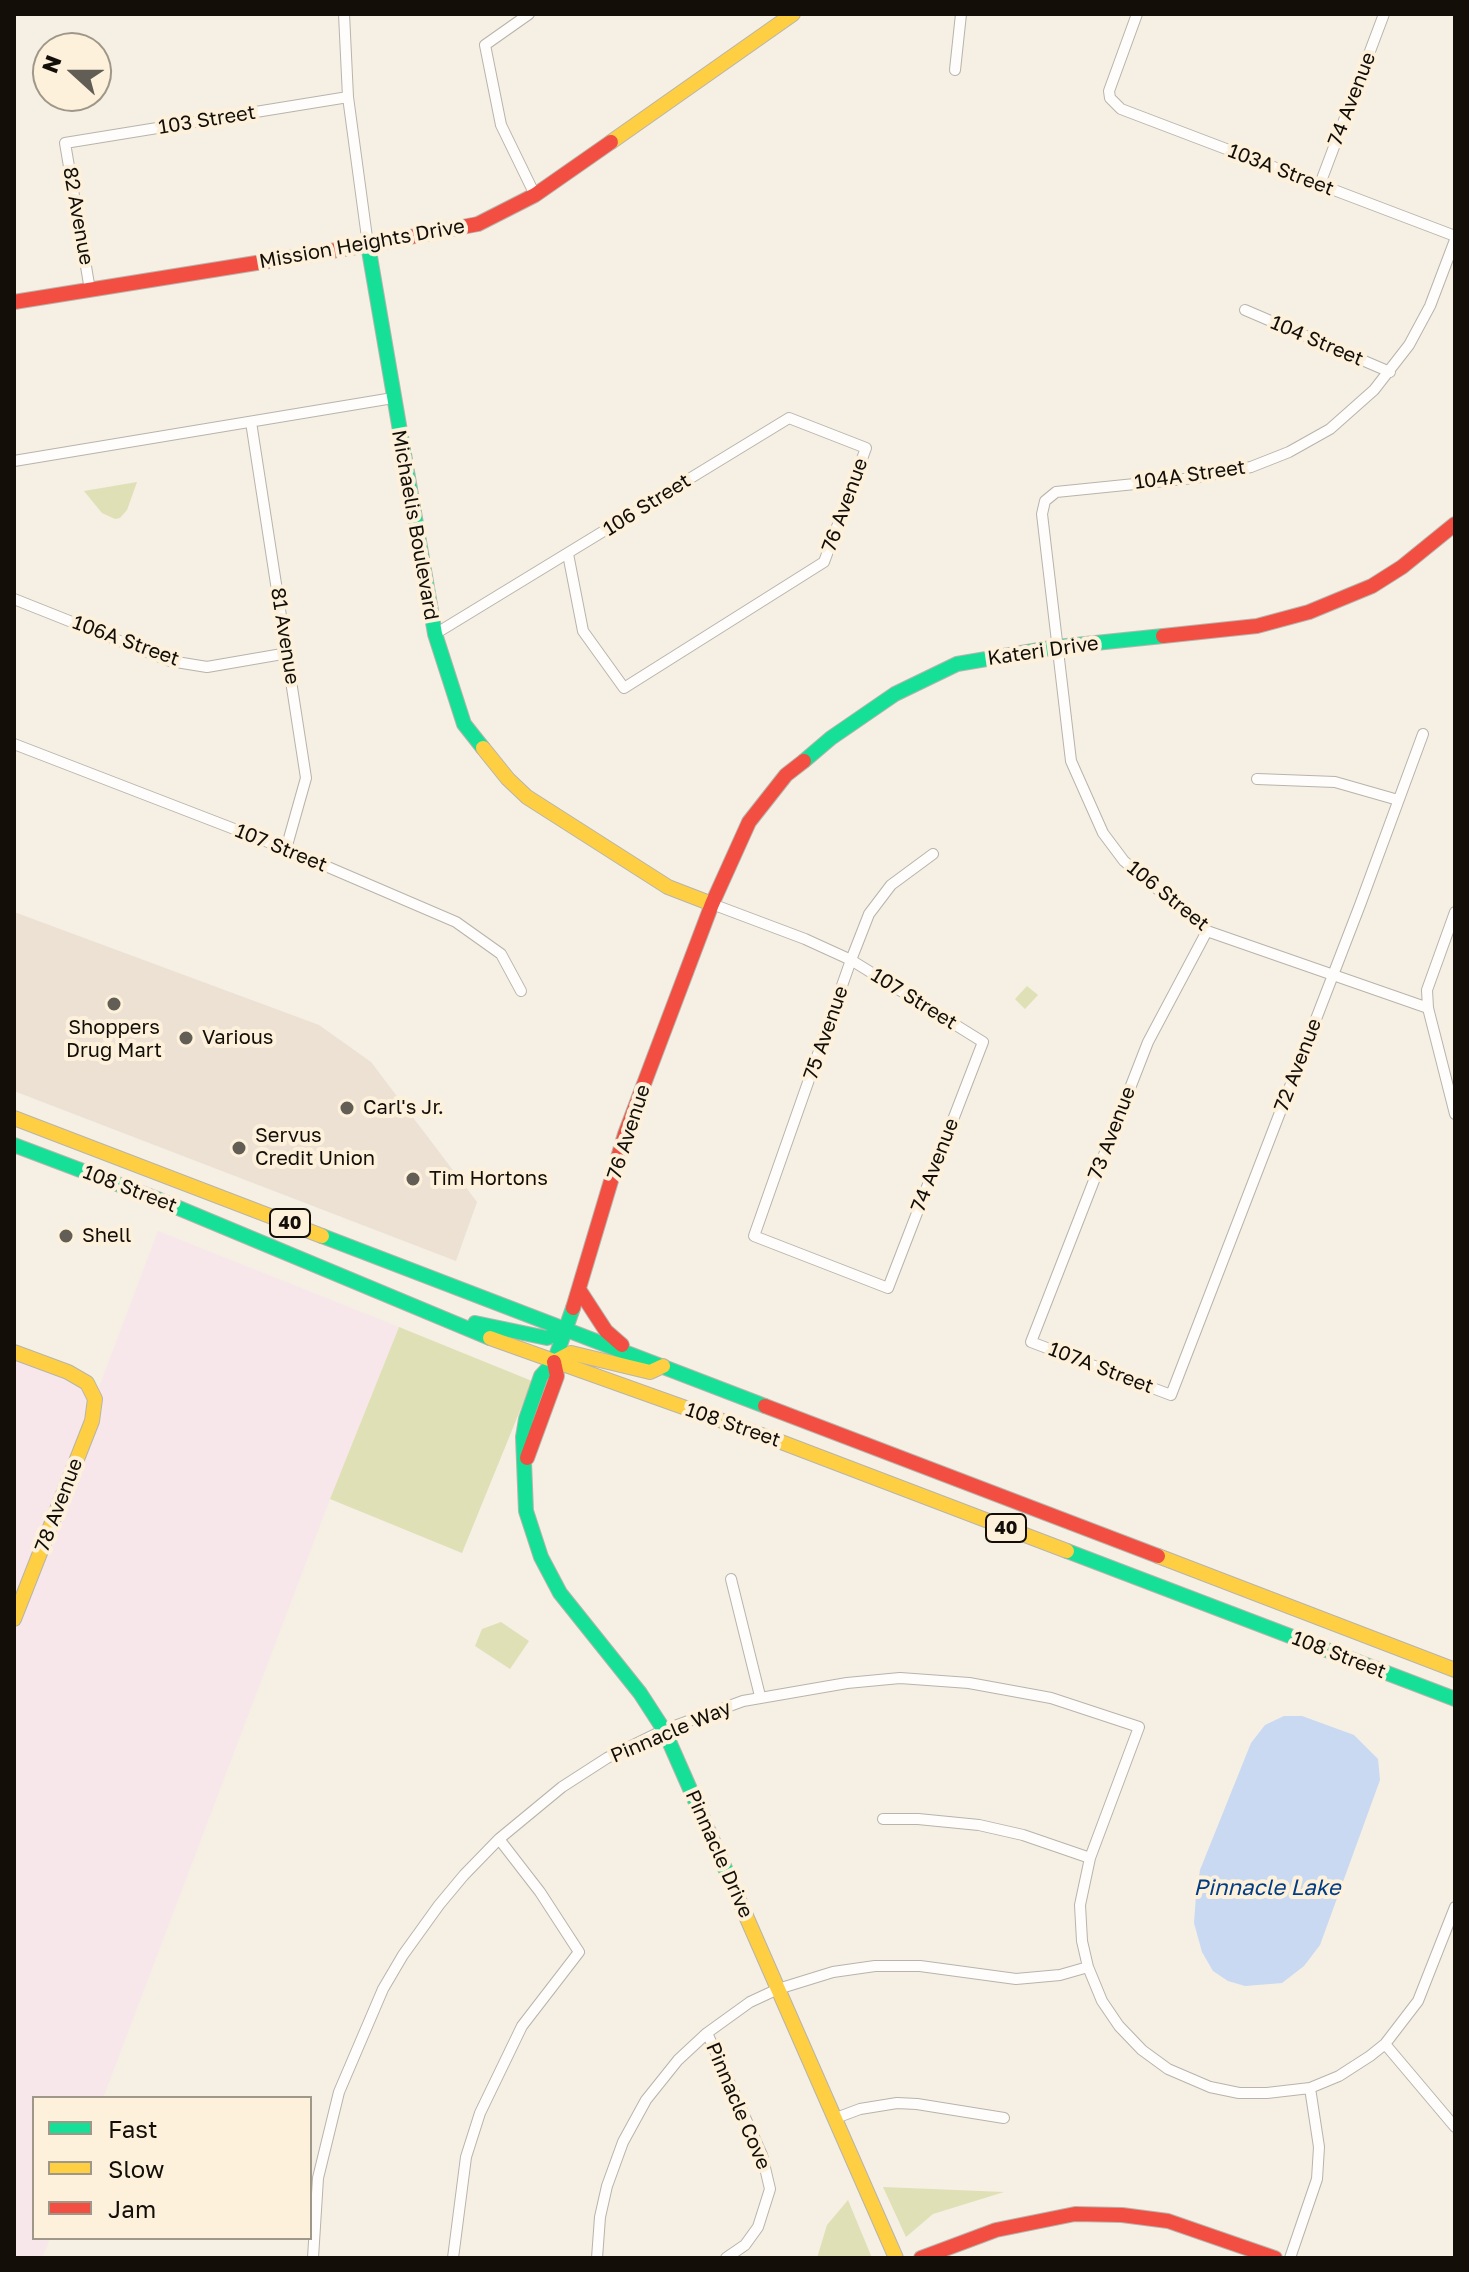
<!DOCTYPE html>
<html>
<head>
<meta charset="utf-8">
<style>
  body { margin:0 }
  #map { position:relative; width:1469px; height:2272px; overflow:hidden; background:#f5efe4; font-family:"Golos Text",sans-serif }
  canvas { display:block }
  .frame { position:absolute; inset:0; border:16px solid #130f08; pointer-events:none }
  .legend { position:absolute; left:32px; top:2096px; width:280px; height:144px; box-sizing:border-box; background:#fdf1dc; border:2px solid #9f9787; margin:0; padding:10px 14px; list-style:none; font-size:24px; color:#130f08 }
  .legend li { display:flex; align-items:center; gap:16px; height:40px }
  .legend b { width:40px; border:2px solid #9f9787 }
  .north { position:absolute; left:32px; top:32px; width:80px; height:80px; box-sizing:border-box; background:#fdf1dc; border:2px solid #9f9787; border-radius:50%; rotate:291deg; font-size:22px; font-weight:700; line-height:32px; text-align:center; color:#130f08 }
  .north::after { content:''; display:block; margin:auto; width:28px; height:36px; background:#625d55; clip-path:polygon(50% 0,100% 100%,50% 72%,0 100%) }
</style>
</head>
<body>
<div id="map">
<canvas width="1469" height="2272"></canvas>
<div class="frame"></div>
<ul class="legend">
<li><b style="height:10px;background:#16e098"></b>Fast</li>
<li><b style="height:10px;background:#ffcf43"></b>Slow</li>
<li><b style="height:10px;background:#f24e42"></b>Jam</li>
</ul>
<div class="north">N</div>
</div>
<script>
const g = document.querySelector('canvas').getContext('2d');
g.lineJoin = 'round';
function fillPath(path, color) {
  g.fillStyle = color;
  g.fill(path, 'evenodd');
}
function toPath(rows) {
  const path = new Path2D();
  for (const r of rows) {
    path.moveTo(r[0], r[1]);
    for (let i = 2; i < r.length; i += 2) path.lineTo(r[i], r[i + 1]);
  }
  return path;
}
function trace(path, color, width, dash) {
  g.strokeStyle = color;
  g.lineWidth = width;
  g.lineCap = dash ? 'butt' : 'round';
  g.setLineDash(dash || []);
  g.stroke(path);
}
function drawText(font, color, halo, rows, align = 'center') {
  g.font = font + ' "Golos Text",sans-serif';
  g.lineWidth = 8;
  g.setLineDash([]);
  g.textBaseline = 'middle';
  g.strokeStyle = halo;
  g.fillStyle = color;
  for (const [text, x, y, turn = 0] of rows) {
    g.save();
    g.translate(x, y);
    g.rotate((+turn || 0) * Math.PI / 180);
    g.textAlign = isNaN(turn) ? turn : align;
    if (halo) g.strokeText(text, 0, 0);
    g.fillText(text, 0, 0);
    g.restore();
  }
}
const commercial = toPath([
  [14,912,319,1025,371,1062,477,1202,456,1261,14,1091]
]);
const industrial = toPath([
  [158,1231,399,1327,330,1499,103,2098,34,2098,34,2238,50,2238,42,2258,14,2258,14,1352,68,1372,95,1398]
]);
const green = toPath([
  [137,482,127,510,120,518,115,519,102,513,84,491],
  [1027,986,1038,995,1025,1009,1015,999],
  [399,1327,532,1381,462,1553,330,1499],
  [501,1622,529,1641,510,1669,475,1646,482,1629],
  [883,2187,1004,2192,933,2214,906,2237],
  [848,2200,872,2258,817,2258,827,2225]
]);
const water = toPath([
  [1284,1716,1302,1716,1354,1735,1378,1759,1380,1780,1320,1945,1304,1966,1282,1983,1245,1986,1228,1981,1213,1971,1202,1952,1194,1923,1196,1896,1200,1870,1251,1743,1265,1725]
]);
const street = toPath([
  [344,14,348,97,368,245],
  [529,14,485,45,501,125,535,195],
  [1137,14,1109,91,1110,98,1121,109,1455,236],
  [955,70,961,14],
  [1320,184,1384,14],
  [90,290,65,143,348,97],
  [1245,310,1390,372],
  [251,422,306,778,286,849],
  [14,461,393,398],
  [14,599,170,661,207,667,288,653],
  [435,634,789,418,866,448,824,562,624,688,583,631,568,554],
  [14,744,286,849,456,922,501,954,521,991],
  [1257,779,1335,782,1398,800],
  [712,904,805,939,851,960,983,1042,888,1288,754,1236,851,960,869,914,891,885,933,854],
  [1455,912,1427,990,1428,1008,1455,1114],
  [1207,931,1148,1042,1031,1342,1171,1395,1360,905,1423,734],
  [1428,1008,1207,931,1124,861,1103,833,1071,761,1042,514,1045,501,1056,492,1194,478,1251,467,1289,452,1330,429,1374,390,1409,345,1430,306,1455,240],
  [731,1579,760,1696],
  [883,1819,918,1819,979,1825,1023,1835,1090,1858],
  [707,2033,762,2155,770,2189,758,2227,745,2245,726,2258],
  [1385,2044,1455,2127],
  [836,2118,860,2109,897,2103,917,2104,1004,2118],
  [313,2258,318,2178,339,2092,383,1989,403,1955,439,1905,464,1875,499,1839,562,1787,607,1758,664,1730,743,1701,847,1683,900,1678,969,1683,1051,1698,1139,1727,1090,1858,1080,1905,1082,1941,1088,1967,1102,2001,1119,2026,1142,2050,1168,2069,1210,2087,1239,2093,1267,2093,1310,2088,1339,2076,1370,2056,1385,2044,1418,2001,1455,1907],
  [453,2258,466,2157,480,2113,522,2026,579,1952,540,1892,499,1839],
  [597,2258,600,2217,607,2186,623,2142,646,2100,678,2060,707,2033,750,2002,778,1989,833,1972,875,1966,920,1966,1016,1979,1060,1975,1088,1967],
  [1290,2258,1317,2179,1319,2147,1310,2088]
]);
const fast = toPath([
  [368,245,435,634,464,724,483,748],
  [804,761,831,738,895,694,957,664,1057,647,1163,636],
  [14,1145,157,1199,490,1338],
  [322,1236,765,1406],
  [573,1308,554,1362,541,1376,526,1419,523,1437,526,1511,541,1557,560,1593,640,1693,664,1730,746,1916],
  [475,1323,547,1338,566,1329],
  [1067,1551,1455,1699]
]);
const slow = toPath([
  [611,142,793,14],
  [483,748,508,779,527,797,668,887,712,904],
  [14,1118,322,1236],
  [490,1338,781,1442,1067,1551],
  [14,1352,68,1372,87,1383,95,1399,92,1421,14,1619],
  [554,1362,571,1353,650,1372,663,1366],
  [1158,1556,1455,1670],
  [746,1916,896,2258]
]);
const jam = toPath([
  [14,302,368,245,478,224,535,195,611,142],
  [1163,636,1257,626,1309,612,1372,586,1402,567,1455,524],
  [580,1291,606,1331,622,1345],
  [573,1308,625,1134,712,904,749,822,786,775,804,761],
  [765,1406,1158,1556],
  [527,1458,557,1376,554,1362],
  [921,2258,996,2230,1075,2214,1122,2215,1168,2221,1275,2258]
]);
const markers = [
  [114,1004,8,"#625d55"],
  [186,1038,8,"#625d55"],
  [347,1108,8,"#625d55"],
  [239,1148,8,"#625d55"],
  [413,1179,8,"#625d55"],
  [66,1236,8,"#625d55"]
];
const shields = [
  [290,1223,40],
  [1006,1528,40]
];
const shieldNames = [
  ["40",290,1223],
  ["40",1006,1528]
];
const streetNames = [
  ["74 Avenue",1352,99,-69],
  ["103 Street",207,120,-9],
  ["103A Street",1281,170,21],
  ["82 Avenue",78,216,80],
  ["Mission Heights Drive",362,244,-10],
  ["104 Street",1317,341,23],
  ["104A Street",1190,475,-8],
  ["106 Street",647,505,-32],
  ["76 Avenue",845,505,-70],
  ["Michaelis Boulevard",415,525,80],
  ["81 Avenue",285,636,81],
  ["106A Street",126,641,20],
  ["Kateri Drive",1043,651,-8],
  ["107 Street",281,848,22],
  ["106 Street",1168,896,39],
  ["107 Street",914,999,32],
  ["75 Avenue",826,1033,-71],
  ["72 Avenue",1298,1065,-69],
  ["76 Avenue",629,1132,-72],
  ["73 Avenue",1112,1133,-69],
  ["74 Avenue",935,1165,-69],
  ["108 Street",130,1189,21],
  ["107A Street",1101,1368,21],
  ["108 Street",733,1425,19],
  ["78 Avenue",59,1505,-69],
  ["108 Street",1339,1655,21],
  ["Pinnacle Way",671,1732,-23],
  ["Pinnacle Drive",719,1854,66],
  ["Pinnacle Cove",738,2106,67]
];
const poiNames = [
  ["Shoppers",114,1028,"center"],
  ["Drug Mart",114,1051,"center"],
  ["Various",202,1038],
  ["Carl's Jr.",363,1108],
  ["Servus",255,1136],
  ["Credit Union",255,1159],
  ["Tim Hortons",429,1179],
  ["Shell",82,1236]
];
const waterNames = [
  ["Pinnacle Lake",1267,1888]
];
fillPath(commercial, '#ede1d3');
fillPath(industrial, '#f7e7ea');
fillPath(green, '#dfe0b6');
fillPath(water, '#c8d9f1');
trace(street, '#b8b4ab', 12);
trace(fast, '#b8b4ab', 16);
trace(slow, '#b8b4ab', 16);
trace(jam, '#b8b4ab', 16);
trace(street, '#fefdfb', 10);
trace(fast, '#16e098', 14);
trace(slow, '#ffcf43', 14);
trace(jam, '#f24e42', 14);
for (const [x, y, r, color] of markers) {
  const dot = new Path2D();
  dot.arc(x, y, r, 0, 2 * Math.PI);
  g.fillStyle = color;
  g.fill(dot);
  trace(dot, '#fdf1dc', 3);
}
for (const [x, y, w] of shields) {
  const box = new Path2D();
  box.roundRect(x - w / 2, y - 14, w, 28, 6);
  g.fillStyle = '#fdf1dc';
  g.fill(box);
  trace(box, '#130f08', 2);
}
drawText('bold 18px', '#130f08', null, shieldNames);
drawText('20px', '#130f08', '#fdf1dc', streetNames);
drawText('20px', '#130f08', '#fdf1dc', poiNames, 'left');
drawText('italic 22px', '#003d85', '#fdf1dc', waterNames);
</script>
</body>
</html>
